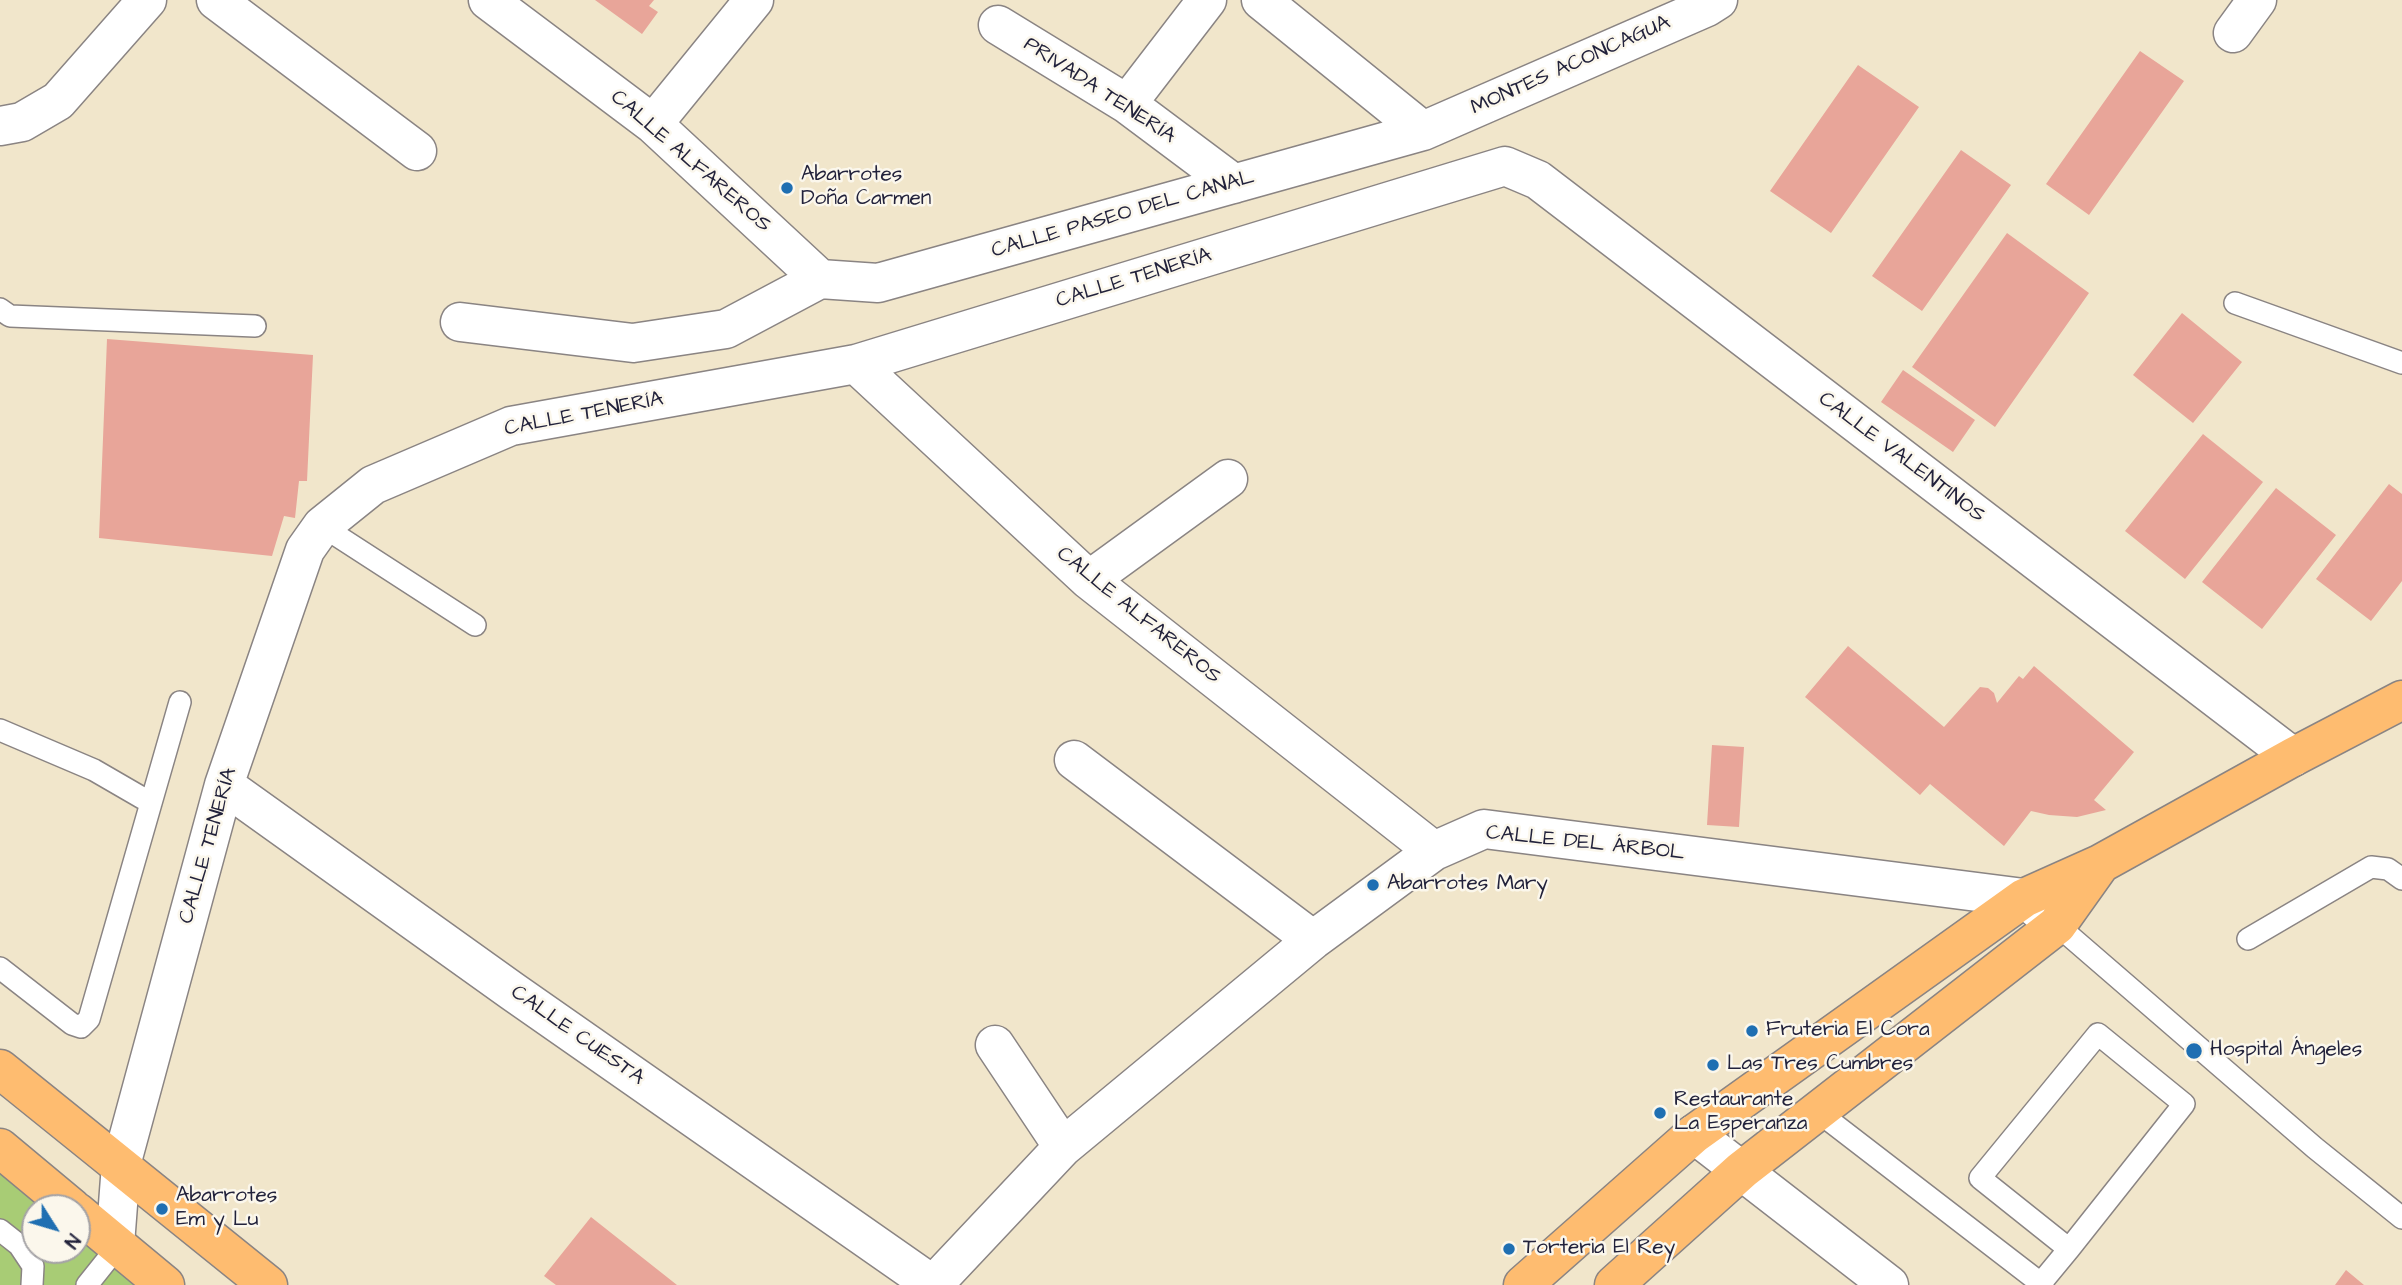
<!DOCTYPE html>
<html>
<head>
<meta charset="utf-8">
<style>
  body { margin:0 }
  #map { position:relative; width:2402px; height:1285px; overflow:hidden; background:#f1e6cb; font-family:"Architects Daughter",sans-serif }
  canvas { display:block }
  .north { position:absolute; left:21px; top:1194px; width:70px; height:70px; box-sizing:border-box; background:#fbf7ec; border:2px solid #a4a2a5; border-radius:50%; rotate:127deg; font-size:19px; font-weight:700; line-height:28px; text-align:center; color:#22223b }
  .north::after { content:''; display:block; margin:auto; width:24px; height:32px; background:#1f6fb2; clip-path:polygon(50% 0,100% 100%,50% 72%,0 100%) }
</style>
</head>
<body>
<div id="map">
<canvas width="2402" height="1285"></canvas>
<div class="north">N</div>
</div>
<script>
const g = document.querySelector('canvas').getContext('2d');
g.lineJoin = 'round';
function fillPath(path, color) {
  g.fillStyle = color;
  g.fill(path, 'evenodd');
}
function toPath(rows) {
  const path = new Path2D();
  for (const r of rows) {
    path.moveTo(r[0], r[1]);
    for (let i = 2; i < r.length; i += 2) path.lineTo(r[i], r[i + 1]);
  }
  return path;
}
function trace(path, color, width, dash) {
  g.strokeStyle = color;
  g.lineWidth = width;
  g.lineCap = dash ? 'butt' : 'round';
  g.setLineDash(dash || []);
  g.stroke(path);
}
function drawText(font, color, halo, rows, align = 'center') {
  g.font = font + ' "Architects Daughter",sans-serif';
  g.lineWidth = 5;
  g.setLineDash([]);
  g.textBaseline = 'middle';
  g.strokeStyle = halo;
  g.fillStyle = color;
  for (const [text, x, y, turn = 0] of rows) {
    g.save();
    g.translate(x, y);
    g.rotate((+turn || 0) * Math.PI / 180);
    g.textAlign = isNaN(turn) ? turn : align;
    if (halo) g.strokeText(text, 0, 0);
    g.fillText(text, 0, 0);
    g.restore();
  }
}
const green = toPath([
  [0,1165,53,1208,35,1208,35,1250,77,1250,77,1227,146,1285,0,1285]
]);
const building = toPath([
  [595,0,654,0,649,6,658,12,642,34],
  [2140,51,2184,81,2089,215,2046,184],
  [1858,65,1919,107,1831,233,1770,191],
  [1961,150,2011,185,1922,311,1872,276],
  [2007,233,2089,293,1995,427,1912,367],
  [2182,313,2242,362,2193,423,2133,375],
  [107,339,313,355,307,481,299,481,295,518,284,516,272,556,99,538],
  [1903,370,1975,420,1953,452,1881,402],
  [2203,434,2263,482,2185,579,2125,531],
  [2389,484,2402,494,2402,581,2371,621,2316,579],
  [2276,488,2336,535,2262,629,2202,582],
  [1848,646,1944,727,1980,687,1988,688,1994,693,1997,703,2019,676,2023,679,2034,666,2134,752,2094,800,2106,810,2077,817,2049,815,2031,811,2004,846,1930,784,1920,795,1805,697],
  [1712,745,1744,747,1739,827,1707,825],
  [591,1217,677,1285,556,1285,544,1276],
  [2346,1270,2364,1285,2335,1285]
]);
const lane = toPath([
  [2235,303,2402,363],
  [0,309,10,316,255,326],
  [322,526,475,625],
  [0,730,94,770,151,803],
  [2057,925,2315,1148,2402,1218],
  [2248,939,2371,867,2388,869,2402,879],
  [0,968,72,1024,81,1027,89,1019,180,702],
  [1817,1111,2043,1285],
  [0,1230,19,1245,33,1266,32,1285],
  [2041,1283,2069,1249,2184,1104,2098,1034,1980,1178,2069,1249],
  [87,1285,111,1255,115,1244]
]);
const street = toPath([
  [216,0,417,151],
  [488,0,653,124,820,279],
  [1261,0,1423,131],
  [998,25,1127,104,1234,184],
  [2233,33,2257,0],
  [1127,104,1207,0],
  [653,124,754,0],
  [0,126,22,122,58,101,147,0],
  [820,279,878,283,1423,131,1707,7,1718,0],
  [460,322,633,343,726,329,820,279],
  [856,364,1089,580,1434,851],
  [1089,580,1228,479],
  [1074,760,1313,940],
  [224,785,512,991,933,1285],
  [995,1045,1063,1147],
  [1694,1134,1889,1285],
  [115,1244,121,1165,224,785,305,550,322,526,373,485,511,426,856,364,1505,166,1538,180,2293,757],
  [933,1285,1063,1147,1313,940,1434,851,1484,829,2024,898,2057,925]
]);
const primary = toPath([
  [0,1069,268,1285],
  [0,1148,72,1208],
  [77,1212,165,1285],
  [1523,1285,1694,1134,2024,898,2100,864,2293,757,2402,700],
  [1614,1285,1742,1170,2057,925,2099,866]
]);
const markers = [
  [787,188,7,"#1f6fb2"],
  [1373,885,7,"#1f6fb2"],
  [1752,1031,7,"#1f6fb2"],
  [2194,1051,9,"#1f6fb2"],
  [1713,1065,7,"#1f6fb2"],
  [1660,1113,7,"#1f6fb2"],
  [162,1209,7,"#1f6fb2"],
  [1509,1249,7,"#1f6fb2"]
];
const streetNames = [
  ["MONTES ACONCAGUA",1571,66,-24],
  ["PRIVADA TENERÍA",1099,91,33],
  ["CALLE ALFAREROS",690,162,41],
  ["CALLE PASEO DEL CANAL",1123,215,-16],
  ["CALLE TENERÍA",1134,279,-17],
  ["CALLE TENERÍA",584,415,-11],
  ["CALLE VALENTINOS",1901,458,37],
  ["CALLE ALFAREROS",1138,616,39],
  ["CALLE DEL ÁRBOL",1585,844,6],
  ["CALLE TENERÍA",209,846,-74],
  ["CALLE CUESTA",577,1036,35]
];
const poiNames = [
  ["Abarrotes",801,176],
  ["Doña Carmen",801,200],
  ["Abarrotes Mary",1387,885],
  ["Fruteria El Cora",1766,1031],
  ["Hospital Ángeles",2210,1051],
  ["Las Tres Cumbres",1727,1065],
  ["Restaurante",1674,1101],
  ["La Esperanza",1674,1125],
  ["Abarrotes",176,1197],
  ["Em y Lu",176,1221],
  ["Torteria El Rey",1523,1249]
];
fillPath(green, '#a8cc75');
fillPath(building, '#e8a599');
trace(lane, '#8a8483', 24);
trace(street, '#8a8483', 41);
trace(primary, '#8a8483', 41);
trace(lane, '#fff', 21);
trace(street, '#fff', 38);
trace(primary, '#febc70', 38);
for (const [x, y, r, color] of markers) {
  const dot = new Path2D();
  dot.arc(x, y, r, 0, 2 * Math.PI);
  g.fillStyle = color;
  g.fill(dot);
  trace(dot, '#fbf7ec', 2.5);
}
drawText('21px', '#22223b', '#fbf7ec', streetNames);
drawText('21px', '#22223b', '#fbf7ec', poiNames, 'left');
</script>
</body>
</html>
